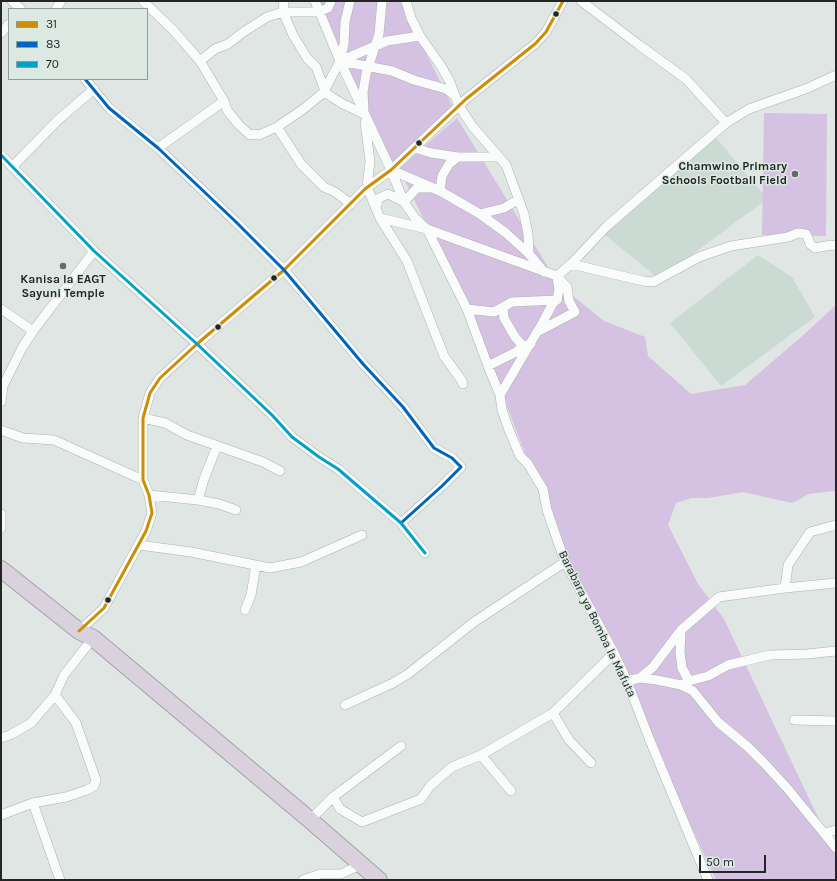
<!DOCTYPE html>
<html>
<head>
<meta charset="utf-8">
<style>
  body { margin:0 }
  #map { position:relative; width:837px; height:881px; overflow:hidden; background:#dfe6e3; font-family:Karla,sans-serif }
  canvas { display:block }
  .frame { position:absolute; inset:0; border:2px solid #222725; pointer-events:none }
  .legend { position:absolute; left:8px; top:8px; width:140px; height:72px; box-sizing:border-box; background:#dce9e3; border:1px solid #929b97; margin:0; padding:5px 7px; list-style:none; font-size:12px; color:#222725 }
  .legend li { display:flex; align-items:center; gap:8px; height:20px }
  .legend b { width:20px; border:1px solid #929b97 }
  .scale { position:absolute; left:699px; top:855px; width:67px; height:18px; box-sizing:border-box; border:2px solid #222725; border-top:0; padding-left:5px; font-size:12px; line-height:14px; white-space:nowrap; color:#222725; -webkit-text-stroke:3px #dce9e3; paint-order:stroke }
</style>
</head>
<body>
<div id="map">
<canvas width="837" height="881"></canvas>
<div class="frame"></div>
<ul class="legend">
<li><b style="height:5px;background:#cc8d07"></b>31</li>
<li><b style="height:5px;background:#0065bd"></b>83</li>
<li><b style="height:5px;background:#02a2c6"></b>70</li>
</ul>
<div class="scale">50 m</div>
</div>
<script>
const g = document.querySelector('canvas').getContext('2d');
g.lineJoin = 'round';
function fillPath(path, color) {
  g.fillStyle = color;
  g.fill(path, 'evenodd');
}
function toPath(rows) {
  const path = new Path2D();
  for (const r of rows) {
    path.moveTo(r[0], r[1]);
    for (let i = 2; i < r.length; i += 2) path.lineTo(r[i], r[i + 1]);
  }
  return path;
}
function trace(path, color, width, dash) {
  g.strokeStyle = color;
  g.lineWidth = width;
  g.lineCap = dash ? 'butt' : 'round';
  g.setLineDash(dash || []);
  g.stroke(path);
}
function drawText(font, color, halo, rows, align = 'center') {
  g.font = font + ' Karla,sans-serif';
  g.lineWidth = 3;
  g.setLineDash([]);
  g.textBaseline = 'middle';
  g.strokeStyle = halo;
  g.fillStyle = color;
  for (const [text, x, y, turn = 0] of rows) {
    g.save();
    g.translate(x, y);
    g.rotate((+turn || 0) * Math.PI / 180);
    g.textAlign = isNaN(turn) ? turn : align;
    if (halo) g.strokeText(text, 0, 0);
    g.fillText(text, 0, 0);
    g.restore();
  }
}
const built = toPath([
  [714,135,767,199,659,279,604,234],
  [758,255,792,277,815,317,721,386,670,323]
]);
const green = toPath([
  [313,1,400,1,455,111,394,165],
  [764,113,827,114,826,236,762,235],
  [457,118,559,285,604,321,645,337,648,356,691,394,745,385,800,338,836,305,836,492,833,491,809,494,792,503,743,492,708,498,691,498,676,503,668,525,698,584,724,619,831,845,836,845,836,880,716,880,568,559,517,433,500,387,460,292,399,169]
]);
const street = toPath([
  [12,1,21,9],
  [143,1,173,30,200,61,224,101],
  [283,1,284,3,283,12,293,35,307,58,316,67,325,91,327,94,343,104,364,114],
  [315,1,340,61,391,170,404,202,415,218,427,229,467,309,488,366,500,395,502,410,509,430,520,456,528,464,543,489,547,510,565,562,614,653,627,681,649,738,708,880],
  [406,1,411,18,420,36,441,66,450,82,459,106,473,127,506,165,524,214,528,234,529,254],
  [581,1,639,45,686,79,726,123],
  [56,9,61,1],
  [1,33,9,24],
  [200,61,215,49,228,44,242,33,267,17,283,12,319,12,328,8,331,1],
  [340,61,392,71,414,80,446,89,454,95],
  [340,61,387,41,420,36],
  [85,79,109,108,158,148,235,221,284,270,363,364,403,407,434,448,452,458,461,467,442,486,401,523],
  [364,109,363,92,366,74,379,34,382,1],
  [365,123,370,161,367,187,380,218,407,261,444,356,462,381,463,384],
  [277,127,301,164,324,187,335,192,351,204],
  [158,148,224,101,227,110,238,124,250,135,254,134,259,135,277,127,302,110,323,93,340,61,344,44,345,22,350,1],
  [415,148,431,153,458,157,499,157],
  [1,155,94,251,197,344,272,415,292,437,319,457,338,469,401,523,425,553],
  [12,167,58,120,94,89],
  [391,170,440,191,480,214,506,233,517,243,529,254,544,272],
  [440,191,442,176,449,164,458,157],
  [376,207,379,198,388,194,404,202,417,188,429,188],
  [480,214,504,208,519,199],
  [380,218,427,229,557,276,567,287,569,301,575,312,537,332,500,395],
  [571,264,643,281,653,282,699,257,731,246,788,237,798,233,806,234,808,238,810,244,815,248,831,245,836,246],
  [557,276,571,264,607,226,726,123,749,109,808,88,836,75],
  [503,307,504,318,515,337,523,346],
  [1,309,33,331],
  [467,309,494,312,512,302,557,300],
  [538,331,553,303,557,300,559,290,557,276],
  [488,366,516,352,523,346,531,344],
  [1,402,3,386,22,348,33,331,94,251],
  [143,418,165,423,187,435,263,462,280,471],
  [1,430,23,438,54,440,143,480],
  [149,495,198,500,219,504,236,510],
  [198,500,204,479,217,446],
  [1,514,1,528],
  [139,545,191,552,270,568,301,562,362,535],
  [785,588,788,565,810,532,836,525],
  [245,610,251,595,256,565],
  [681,630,680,652,682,668,689,681],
  [79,631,104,608,146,531,152,513,149,495,143,480,143,418,150,393,160,378,197,344,284,270,365,189,391,170,466,99,535,44,546,32,563,1],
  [640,678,653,667,681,630,719,597,785,588,836,583],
  [627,681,640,678,657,680,681,685,693,691,718,722,748,747,764,763,787,788,836,848],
  [681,685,689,681,708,676,728,665,770,655,807,654,836,651],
  [55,695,76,723,96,780,94,786,87,790,66,797,33,803,60,880],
  [345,705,393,683,408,674,474,622,565,562],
  [553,713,569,740,591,763],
  [794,720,836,721],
  [1,738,10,735,31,723,55,695,64,675,93,638],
  [481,755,511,791],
  [333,797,340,809,362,822,421,799,430,786,452,767,481,755,553,713,614,653],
  [1,815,33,803],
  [310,820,333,797,401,746],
  [824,833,836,830],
  [303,880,320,874,341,874,362,864]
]);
const highway = toPath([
  [1,569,79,631,93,638,310,820,379,880]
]);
const bus1 = toPath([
  [79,631,104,608,146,531,152,513,149,495,143,480,143,418,150,393,160,378,197,344,284,270,365,189,391,170,466,99,535,44,546,32,563,1]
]);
const bus2 = toPath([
  [85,79,109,108,158,148,235,221,284,270,363,364,403,407,434,448,452,458,461,467,442,486,401,523]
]);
const bus3 = toPath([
  [1,155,94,251,197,344,272,415,292,437,319,457,338,469,401,523,425,553]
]);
const markers = [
  [556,14,3.5,"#222725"],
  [419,143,3.5,"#222725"],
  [795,174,4,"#646a68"],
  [63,266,4,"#646a68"],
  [274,278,3.5,"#222725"],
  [218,327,3.5,"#222725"],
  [108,600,3.5,"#222725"]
];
const poiNames = [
  ["Chamwino Primary",787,167],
  ["Schools Football Field",787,181],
  ["Kanisa la EAGT",63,280,"center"],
  ["Sayuni Temple",63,294,"center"]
];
const streetNames = [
  ["Barabara ya Bomba la Mafuta",597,624,64]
];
fillPath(built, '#cbdad3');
fillPath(green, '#d5c1e1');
trace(street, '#acb2af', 10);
trace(highway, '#a4a0a9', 18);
trace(street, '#fafbfb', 9);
trace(highway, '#d9d2dd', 16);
trace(bus1, '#cc8d07', 3);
trace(bus2, '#0065bd', 3);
trace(bus3, '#02a2c6', 3);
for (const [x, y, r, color] of markers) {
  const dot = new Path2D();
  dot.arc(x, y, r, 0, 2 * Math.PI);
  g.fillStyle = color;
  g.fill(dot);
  trace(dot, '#dce9e3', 1.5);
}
drawText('bold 12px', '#222725', '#dce9e3', poiNames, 'right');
drawText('12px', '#222725', '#dce9e3', streetNames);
</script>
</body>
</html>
